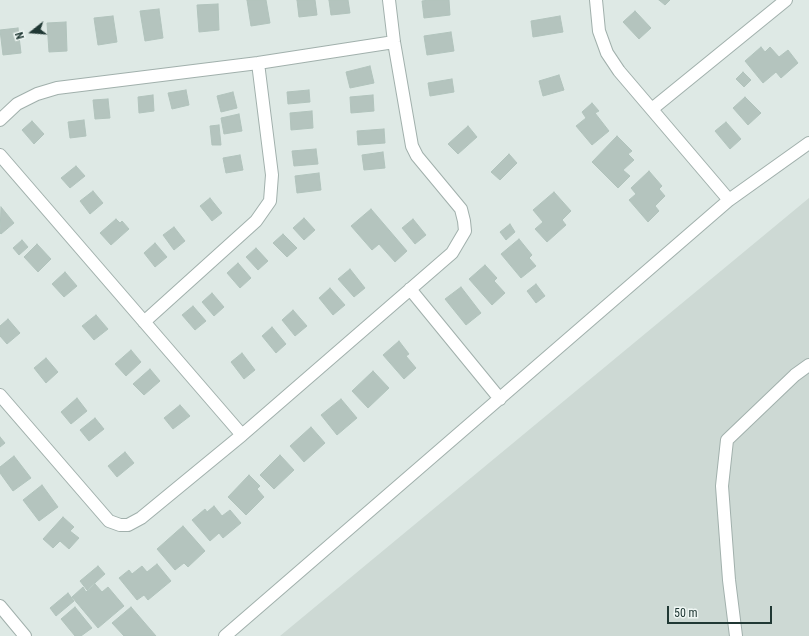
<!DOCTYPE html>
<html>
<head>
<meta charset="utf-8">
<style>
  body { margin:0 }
  #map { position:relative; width:809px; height:636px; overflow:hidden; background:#dee9e5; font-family:"Roboto Condensed",sans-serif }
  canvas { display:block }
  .north { position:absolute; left:12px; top:12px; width:40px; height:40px; -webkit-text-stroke:3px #eef6f3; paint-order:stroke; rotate:253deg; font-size:11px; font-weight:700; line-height:16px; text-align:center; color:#203834 }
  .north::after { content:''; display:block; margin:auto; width:14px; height:18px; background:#203834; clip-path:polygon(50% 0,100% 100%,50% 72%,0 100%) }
  .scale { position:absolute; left:667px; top:606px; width:105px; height:18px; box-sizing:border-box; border:2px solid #203834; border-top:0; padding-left:5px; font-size:12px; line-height:14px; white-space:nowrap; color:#203834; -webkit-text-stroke:3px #eef6f3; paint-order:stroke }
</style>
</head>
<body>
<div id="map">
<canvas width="809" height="636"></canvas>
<div class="north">N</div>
<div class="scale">50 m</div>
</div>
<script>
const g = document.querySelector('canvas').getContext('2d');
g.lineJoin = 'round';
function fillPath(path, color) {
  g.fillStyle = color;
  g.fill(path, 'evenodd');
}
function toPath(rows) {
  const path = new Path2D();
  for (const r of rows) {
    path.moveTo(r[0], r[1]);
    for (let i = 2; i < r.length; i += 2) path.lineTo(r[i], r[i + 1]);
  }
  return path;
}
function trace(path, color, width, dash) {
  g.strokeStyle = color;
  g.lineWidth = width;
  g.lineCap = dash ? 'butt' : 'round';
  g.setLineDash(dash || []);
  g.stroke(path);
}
const built = toPath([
  [809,198,809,636,280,636]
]);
const building = toPath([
  [247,0,266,0,270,23,251,26,247,0],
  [297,0,315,0,317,15,299,17,297,0],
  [329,0,348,0,350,13,331,15,329,0],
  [429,0,449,0,450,15,424,18,422,1,429,0],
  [659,0,670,0,665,5,659,0],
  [218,4,219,30,199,32,197,5,218,4],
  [159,9,163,38,145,41,140,11,159,9],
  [635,11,651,28,639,39,623,22,635,11],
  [113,16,117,42,98,45,94,18,113,16],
  [560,16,563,32,533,37,531,21,560,16],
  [66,22,67,51,49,52,47,23,66,22],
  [18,28,21,53,3,55,0,30,18,28],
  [451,32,454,51,427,55,424,36,451,32],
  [761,47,765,52,770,47,779,57,788,50,798,63,781,78,776,72,763,83,745,61,761,47],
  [370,66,374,83,350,88,346,72,370,66],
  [743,72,751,80,744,87,736,79,743,72],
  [559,75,564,90,543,96,539,81,559,75],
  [452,79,454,92,430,96,428,83,452,79],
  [186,90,189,105,172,109,168,93,186,90],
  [309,90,310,102,288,104,287,92,309,90],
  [233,92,237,108,221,112,217,96,233,92],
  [153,95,154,111,139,113,138,97,153,95],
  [373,95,374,111,351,113,350,97,373,95],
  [745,97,761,113,748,125,733,108,745,97],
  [108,99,110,118,95,119,93,100,108,99],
  [592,103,599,111,595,113,609,131,592,145,576,126,586,118,582,112,592,103],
  [312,111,313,128,291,130,290,113,312,111],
  [239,114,242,131,224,134,221,118,239,114],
  [84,120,86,136,70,138,68,122,84,120],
  [32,121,44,134,34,144,22,130,32,121],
  [726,122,741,139,730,149,715,131,726,122],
  [219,125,221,145,212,145,210,126,219,125],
  [468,126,477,137,458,154,448,144,468,126],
  [384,129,385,143,358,145,357,131,384,129],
  [617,136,632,151,628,154,634,160,623,170,630,176,618,188,592,162,617,136],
  [316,149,318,164,294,166,292,151,316,149],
  [383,152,385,168,364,170,362,155,383,152],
  [509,154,517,163,500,180,491,172,509,154],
  [240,155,243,170,226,173,223,158,240,155],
  [76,166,85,176,70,188,61,178,76,166],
  [649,171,662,186,659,189,665,196,655,206,659,211,648,222,629,200,636,194,631,188,649,171],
  [319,173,321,190,297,193,295,176,319,173],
  [93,191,103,203,90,214,80,201,93,191],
  [554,192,571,211,562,220,566,225,547,242,535,229,543,222,533,210,554,192],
  [210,198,222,213,212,221,200,206,210,198],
  [1,207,14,223,1,234,0,233,1,207],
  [371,209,407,251,395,262,379,244,372,250,351,226,371,209],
  [304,218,315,230,304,240,293,228,304,218],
  [116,219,120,223,122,221,129,229,111,245,100,233,116,219],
  [413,219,426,235,415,244,402,228,413,219],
  [510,224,515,232,506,240,500,232,510,224],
  [174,227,185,241,174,250,163,235,174,227],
  [283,234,297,248,287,257,273,243,283,234],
  [519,239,532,255,529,258,536,266,521,278,501,254,519,239],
  [22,240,28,247,19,255,13,248,22,240],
  [155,243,167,257,155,267,144,253,155,243],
  [37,244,51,259,38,272,24,257,37,244],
  [256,248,268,261,258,270,246,257,256,248],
  [238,263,251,278,240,288,227,273,238,263],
  [485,265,497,278,494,281,505,293,492,305,469,279,485,265],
  [350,269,365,288,354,297,338,279,350,269],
  [65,272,77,286,64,297,52,284,65,272],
  [536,284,545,296,536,303,527,291,536,284],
  [461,287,481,313,466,325,445,299,461,287],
  [330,288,345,305,333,315,319,298,330,288],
  [212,293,224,307,214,316,202,302,212,293],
  [193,306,206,321,195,330,182,315,193,306],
  [293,310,307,326,295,336,282,320,293,310],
  [96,315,108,329,94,340,82,326,96,315],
  [8,319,20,333,7,344,0,336,0,326,8,319],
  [272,327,286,344,276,353,262,336,272,327],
  [399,341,409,354,406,356,416,368,404,379,383,355,399,341],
  [131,350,141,362,126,376,115,364,131,350],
  [242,353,255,370,244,379,231,362,242,353],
  [46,358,58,372,46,383,34,368,46,358],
  [150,369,160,381,144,395,133,384,150,369],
  [373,371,389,388,368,408,352,391,373,371],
  [77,398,87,411,71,424,61,412,77,398],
  [341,399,357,418,337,435,321,415,341,399],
  [180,405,190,416,173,429,164,418,180,405],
  [95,418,104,429,89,441,80,430,95,418],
  [311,427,325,443,304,462,290,446,311,427],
  [0,437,5,443,0,447,0,437],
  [125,452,134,463,117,477,108,466,125,452],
  [280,455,294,470,274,489,260,475,280,455],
  [14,456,31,478,13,491,0,473,0,467,14,456],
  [249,475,260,486,257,489,264,497,246,515,228,497,249,475],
  [42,485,58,507,39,521,23,500,42,485],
  [214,506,222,516,230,510,241,523,223,538,219,533,210,541,192,520,205,509,207,512,214,506],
  [63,517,74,527,70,531,79,538,69,549,60,541,53,548,43,539,63,517],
  [183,526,205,551,188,567,184,563,175,570,157,549,183,526],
  [157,564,171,581,148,600,144,595,137,600,119,578,129,570,132,574,142,566,147,572,157,564],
  [98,566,105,574,87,590,80,581,98,566],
  [95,584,102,592,108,587,124,606,98,628,72,597,83,587,86,592,95,584],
  [68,593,74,601,56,616,50,608,68,593],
  [75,607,92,628,81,636,75,636,61,619,75,607],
  [131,607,156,636,124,636,112,623,131,607]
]);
const minor = toPath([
  [596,0,599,31,607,53,619,71,729,200],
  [652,109,786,0],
  [0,120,17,104,37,94,57,88,258,63,394,42],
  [0,155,242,435],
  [410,289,500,399],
  [144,322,256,221,270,201,272,175,258,63],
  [0,395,109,521,120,525,128,525,141,518,242,435,452,253,465,231,464,221,461,209,417,156,412,146,394,42,389,0],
  [0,606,25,636],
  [225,636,729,200,809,143],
  [736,636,729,580,722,486,727,440,795,375,809,365]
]);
fillPath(built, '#cdd9d4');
fillPath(building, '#b4c4be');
trace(building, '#b1c3bc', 1);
trace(minor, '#a1b0ac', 14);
trace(minor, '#fff', 12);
</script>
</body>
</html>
